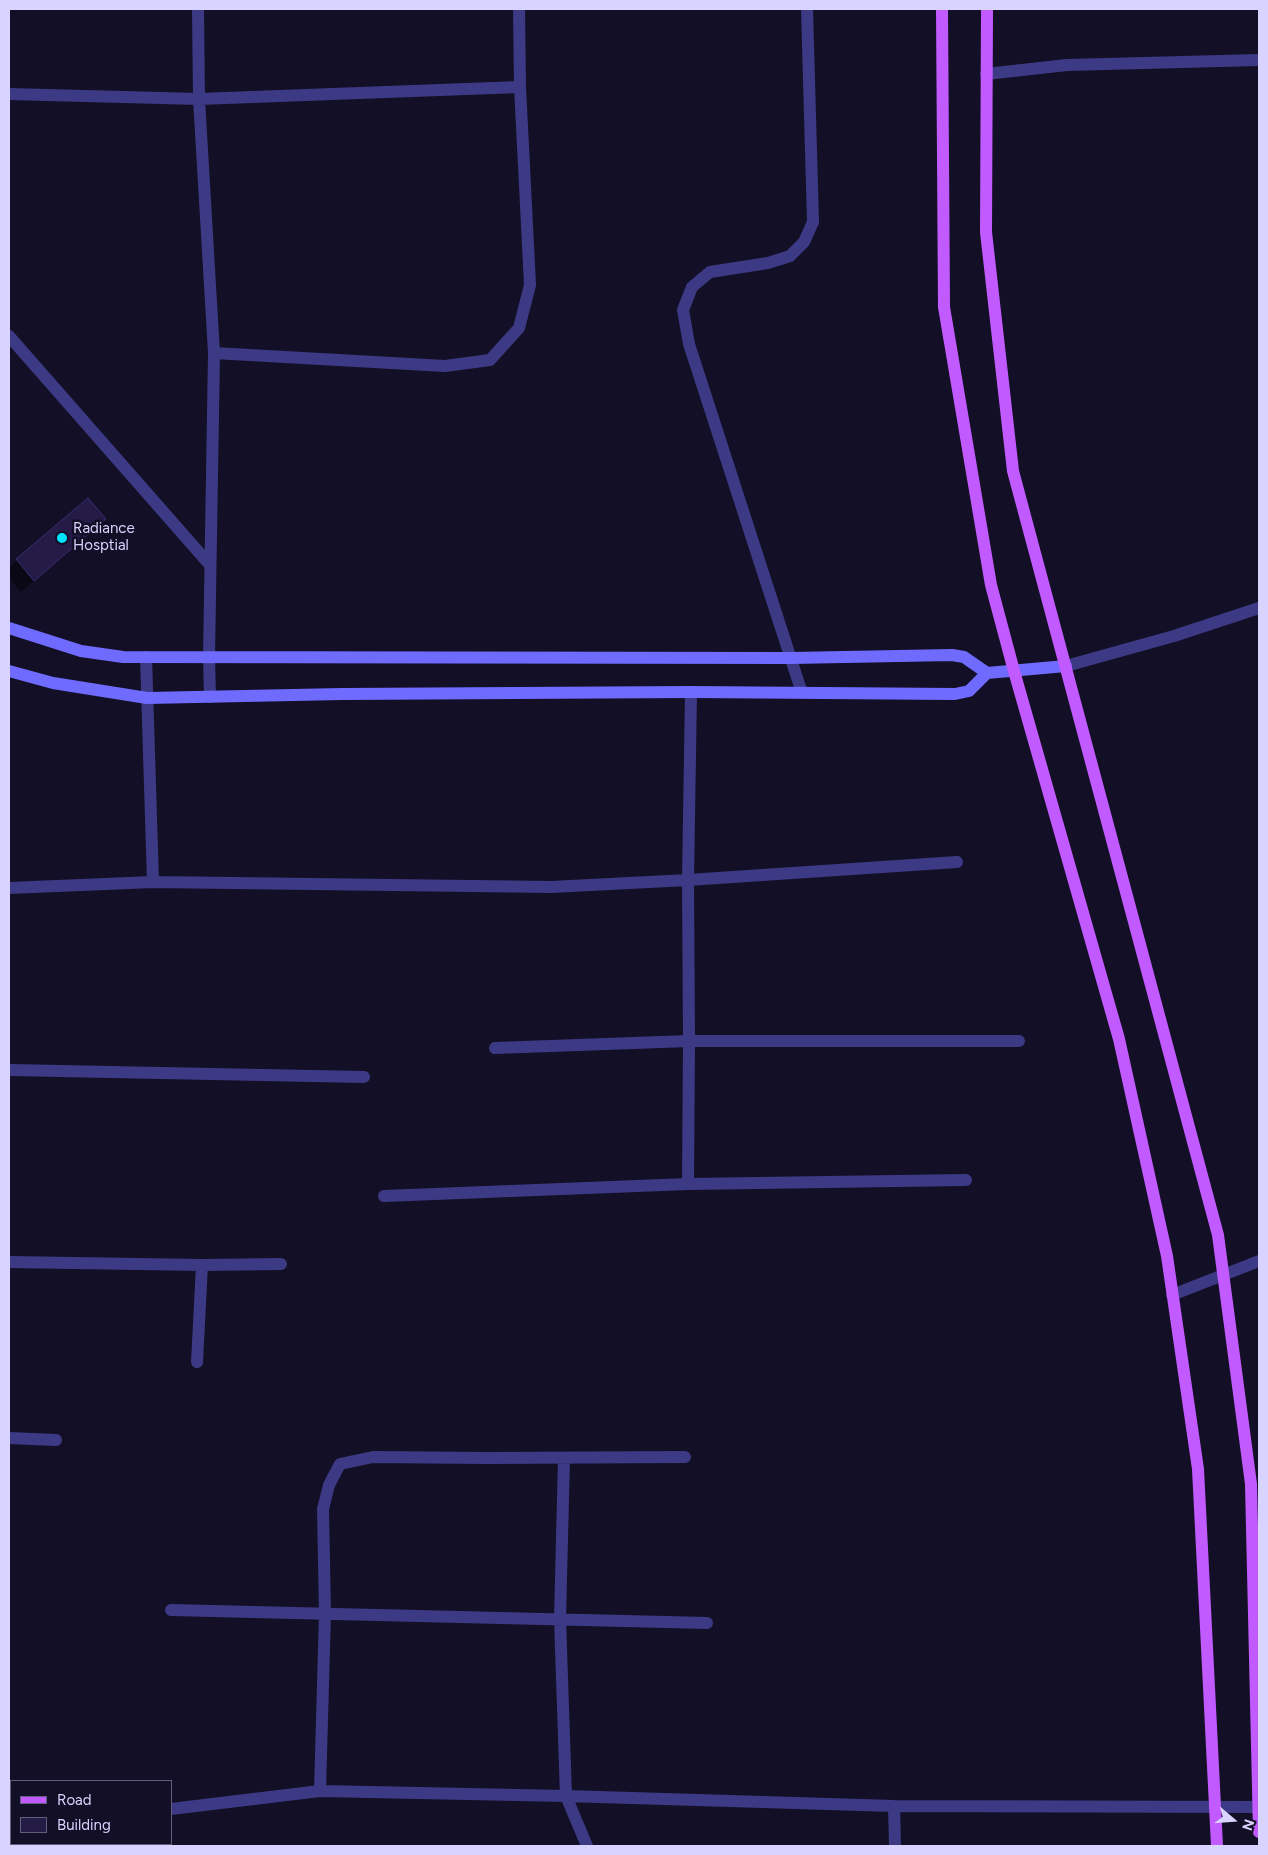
<!DOCTYPE html>
<html>
<head>
<meta charset="utf-8">
<style>
  body { margin:0 }
  #map { position:relative; width:1268px; height:1855px; overflow:hidden; background:#130f26; font-family:Figtree,sans-serif }
  canvas { display:block }
  .frame { position:absolute; inset:0; border:10px solid #d9d4ff; pointer-events:none }
  .legend { position:absolute; left:10px; top:1780px; width:162px; height:65px; box-sizing:border-box; background:#130f26; border:1px solid #625e7d; margin:0; padding:6px 9px; list-style:none; font-size:15px; color:#d9d4ff }
  .legend li { display:flex; align-items:center; gap:10px; height:25px }
  .legend b { width:25px; border:1px solid #625e7d }
  .north { position:absolute; left:1208px; top:1795px; width:50px; height:50px; -webkit-text-stroke:4px #130f26; paint-order:stroke; rotate:108deg; font-size:14px; font-weight:700; line-height:20px; text-align:center; color:#d9d4ff }
  .north::after { content:''; display:block; margin:auto; width:18px; height:22px; background:#d9d4ff; clip-path:polygon(50% 0,100% 100%,50% 72%,0 100%) }
</style>
</head>
<body>
<div id="map">
<canvas width="1268" height="1855"></canvas>
<div class="frame"></div>
<ul class="legend">
<li><b style="height:6px;background:#c25bff"></b>Road</li>
<li><b style="height:14px;background:#241b47"></b>Building</li>
</ul>
<div class="north">N</div>
</div>
<script>
const g = document.querySelector('canvas').getContext('2d');
g.lineJoin = 'round';
function fillPath(path, color) {
  g.fillStyle = color;
  g.fill(path, 'evenodd');
}
function toPath(rows) {
  const path = new Path2D();
  for (const r of rows) {
    path.moveTo(r[0], r[1]);
    for (let i = 2; i < r.length; i += 2) path.lineTo(r[i], r[i + 1]);
  }
  return path;
}
function trace(path, color, width, dash) {
  g.strokeStyle = color;
  g.lineWidth = width;
  g.lineCap = dash ? 'butt' : 'round';
  g.setLineDash(dash || []);
  g.stroke(path);
}
function drawText(font, color, halo, rows, align = 'center') {
  g.font = font + ' Figtree,sans-serif';
  g.lineWidth = 5;
  g.setLineDash([]);
  g.textBaseline = 'middle';
  g.strokeStyle = halo;
  g.fillStyle = color;
  for (const [text, x, y, turn = 0] of rows) {
    g.save();
    g.translate(x, y);
    g.rotate((+turn || 0) * Math.PI / 180);
    g.textAlign = isNaN(turn) ? turn : align;
    if (halo) g.strokeText(text, 0, 0);
    g.fillText(text, 0, 0);
    g.restore();
  }
}
const shadow = toPath([
  [104,519,21,592,9,578,9,568,17,560]
]);
const building = toPath([
  [88,498,106,519,34,581,16,559,88,498]
]);
const street = toPath([
  [198,9,199,99,214,353,209,657,210,697],
  [986,74,1067,65,1259,60],
  [9,94,199,99,520,87],
  [9,336,210,565],
  [214,353,445,366,490,360,519,328,530,285,520,87,519,9],
  [146,657,153,882],
  [1066,666,1174,636,1259,608],
  [802,693,689,344,683,310,692,287,710,272,768,263,790,256,804,242,813,222,807,9],
  [9,888,153,882,551,887,688,880,957,862],
  [495,1048,689,1041,1019,1041],
  [9,1070,364,1077],
  [688,1184,966,1180],
  [384,1196,688,1184,689,1041,688,880,691,692],
  [9,1262,202,1265,281,1264],
  [1172,1295,1259,1261],
  [197,1362,202,1265],
  [9,1438,56,1440],
  [564,1458,560,1619,566,1796,587,1846],
  [171,1610,707,1623],
  [320,1791,325,1613,323,1509,329,1485,340,1464,373,1457,488,1458,685,1457],
  [9,1798,11,1798],
  [894,1806,895,1846],
  [171,1809,320,1791,566,1796,894,1806,1259,1807],
  [163,1844,163,1846]
]);
const secondary = toPath([
  [9,628,81,651,123,657,791,658,952,655,964,657,987,673],
  [9,671,53,683,147,698,342,694,691,692,955,694,969,691,987,673,1066,666]
]);
const primary = toPath([
  [942,9,944,307,991,585,1014,671,1119,1039,1167,1256,1198,1469,1217,1846],
  [987,9,986,232,1013,471,1218,1235,1251,1484,1259,1832]
]);
const markers = [
  [62,538,6,"#00e5ff"]
];
const poiNames = [
  ["Radiance",73,529],
  ["Hosptial",73,546]
];
fillPath(shadow, '#0007');
fillPath(building, '#241b47');
trace(building, '#3b2d73', 1);
trace(street, '#3d3a85', 12);
trace(secondary, '#6f6bff', 12);
trace(primary, '#c25bff', 12);
for (const [x, y, r, color] of markers) {
  const dot = new Path2D();
  dot.arc(x, y, r, 0, 2 * Math.PI);
  g.fillStyle = color;
  g.fill(dot);
  trace(dot, '#130f26', 2);
}
drawText('15px', '#d9d4ff', '#130f26', poiNames, 'left');
</script>
</body>
</html>
